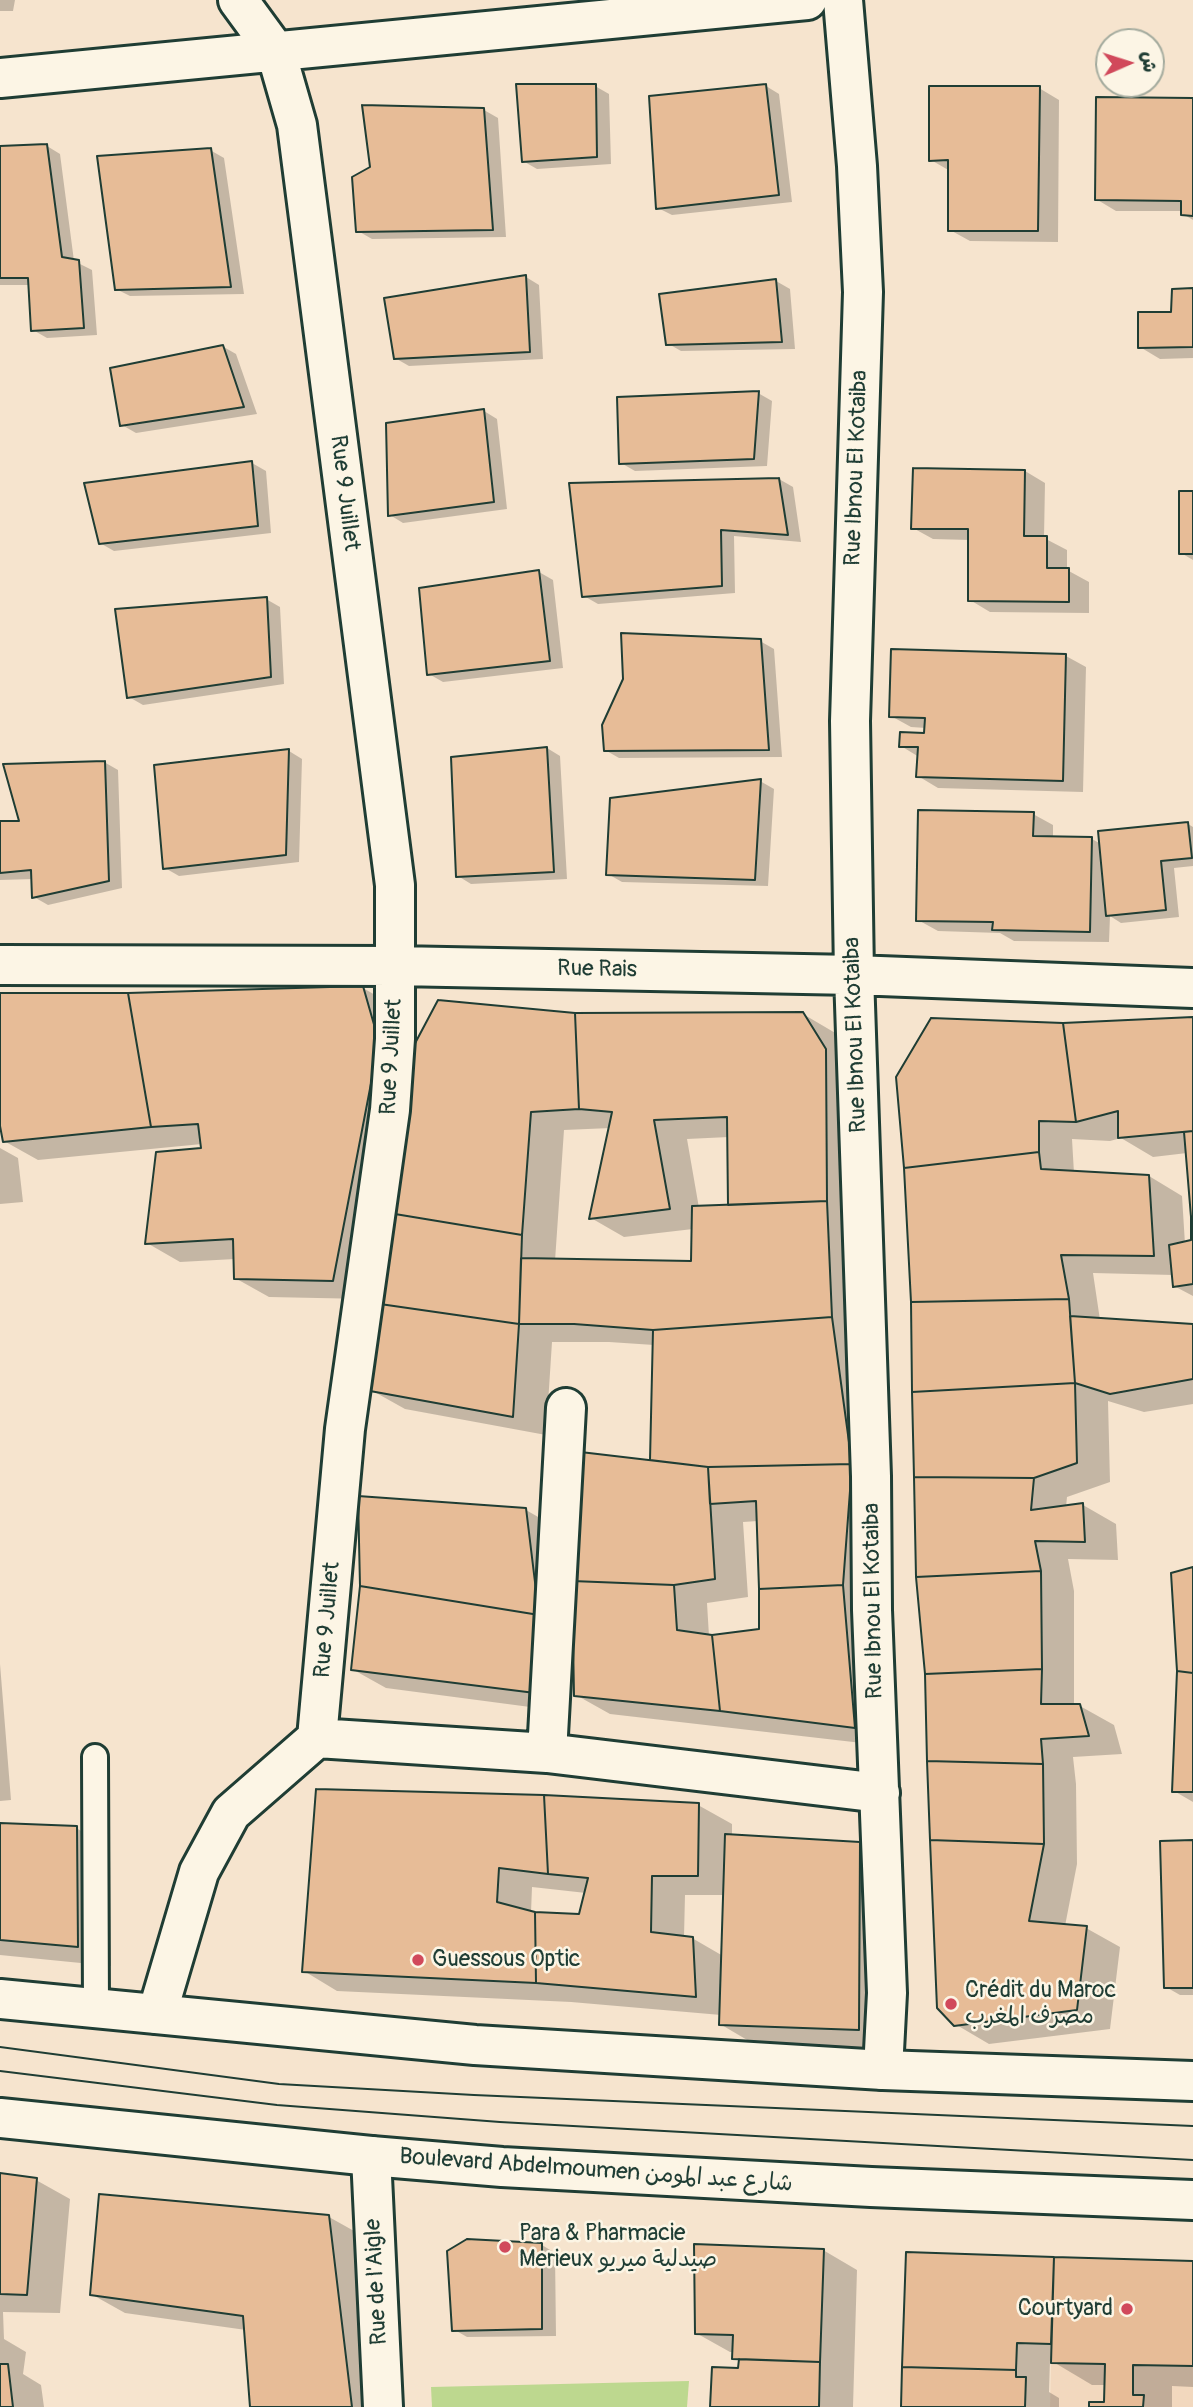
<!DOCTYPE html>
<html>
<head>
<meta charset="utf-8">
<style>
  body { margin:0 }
  #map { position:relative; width:1193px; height:2407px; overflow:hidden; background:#f6e4ce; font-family:Pangolin,"Playpen Sans Arabic",sans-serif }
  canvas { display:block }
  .north { position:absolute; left:1095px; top:28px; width:70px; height:70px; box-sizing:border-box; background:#fcf5e5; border:2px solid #a4ab9e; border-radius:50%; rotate:87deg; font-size:19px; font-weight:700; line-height:28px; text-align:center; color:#1f3d34 }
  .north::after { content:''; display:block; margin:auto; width:24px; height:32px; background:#d1495b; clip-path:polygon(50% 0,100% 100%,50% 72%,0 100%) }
</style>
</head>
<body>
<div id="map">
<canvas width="1193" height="2407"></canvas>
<div class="north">ش</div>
</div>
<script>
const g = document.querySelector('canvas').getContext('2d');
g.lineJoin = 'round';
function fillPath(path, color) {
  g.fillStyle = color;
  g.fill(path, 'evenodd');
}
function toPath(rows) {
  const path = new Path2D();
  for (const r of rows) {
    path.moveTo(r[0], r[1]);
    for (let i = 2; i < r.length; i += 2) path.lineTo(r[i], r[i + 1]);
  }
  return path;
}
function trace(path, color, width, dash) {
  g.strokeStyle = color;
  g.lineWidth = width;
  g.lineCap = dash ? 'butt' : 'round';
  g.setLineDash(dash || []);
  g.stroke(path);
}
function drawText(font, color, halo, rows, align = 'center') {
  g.font = font + ' Pangolin,"Playpen Sans Arabic",sans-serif';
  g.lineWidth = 5;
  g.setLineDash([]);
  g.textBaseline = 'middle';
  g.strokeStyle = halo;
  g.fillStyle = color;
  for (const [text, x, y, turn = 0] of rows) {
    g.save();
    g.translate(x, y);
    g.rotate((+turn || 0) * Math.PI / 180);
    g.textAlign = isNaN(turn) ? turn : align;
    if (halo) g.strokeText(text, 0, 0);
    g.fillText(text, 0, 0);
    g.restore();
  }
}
const built = toPath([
  [1054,2257,1193,2261,1193,2407,1050,2407]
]);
const green = toPath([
  [689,2381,687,2407,432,2407,431,2387]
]);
const shadow = toPath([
  [0,0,15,0,13,11,0,11],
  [595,86,609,94,611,164,537,169,523,161],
  [766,86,779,94,792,202,672,215,658,208],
  [1039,88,1059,100,1058,242,970,241,950,230,950,171,931,160],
  [1193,99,1193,220,1183,214,1183,211,1116,211,1096,199],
  [484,110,498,118,506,237,372,239,358,231],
  [47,146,60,154,74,261,92,270,97,335,47,338,33,330,31,285,0,285,0,148],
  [210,150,224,158,244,294,130,296,116,289],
  [526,277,539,285,543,359,409,366,395,358],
  [776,281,790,289,795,349,681,351,667,343],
  [1193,290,1193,358,1160,359,1140,347],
  [222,346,236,354,257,414,136,433,122,425],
  [758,393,772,401,767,466,635,471,621,463],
  [484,411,497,419,507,509,403,523,390,515],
  [252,463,266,471,271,533,114,551,100,543],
  [1025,471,1045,483,1044,538,1067,550,1067,570,1089,582,1089,613,990,612,970,600,970,540,933,539,913,528],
  [779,479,793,487,801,542,734,536,735,593,598,604,584,596],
  [1193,493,1193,560,1181,553],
  [539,572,553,580,563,668,443,682,429,674],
  [266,599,280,607,284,684,143,705,129,697],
  [760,641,774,649,782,757,619,758,605,750],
  [1066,656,1086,667,1083,792,938,788,918,776,919,757,901,746,926,735,926,728,911,727,891,716],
  [547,748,560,756,567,879,471,884,458,876],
  [289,751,302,759,299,862,179,876,165,868],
  [104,762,118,770,122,888,48,905,34,897,33,879,0,880,0,823,21,823],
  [760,781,774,789,768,886,622,882,608,874],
  [1033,814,1053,825,1053,838,1092,839,1101,844,1188,824,1193,827,1193,866,1174,868,1179,917,1121,923,1110,916,1109,942,1014,941,1000,933,938,931,918,920],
  [363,988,396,1007,412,1061,575,1014,803,1014,837,1034,859,1070,888,1746,610,1714,576,1695,652,1462,654,1345,609,1342,552,1342,546,1435,405,1409,371,1390,397,1214,409,1091,366,1299,269,1297,235,1278,235,1259,180,1262,147,1243,203,1149,202,1144,38,1160,4,1141,0,1116,0,995,128,995],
  [611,1128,591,1218,624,1237,693,1229,693,1262,555,1261,564,1130],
  [729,1137,729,1206,699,1208,687,1139],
  [758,1521,761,1631,709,1636,707,1603,748,1597,743,1522],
  [1193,1019,1193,1296,1174,1286,1173,1275,1093,1273,1100,1320,1193,1326,1193,1404,1144,1412,1108,1401,1110,1482,1067,1497,1066,1507,1083,1505,1116,1524,1118,1560,1068,1559,1074,1591,1074,1706,1080,1706,1114,1725,1122,1754,1073,1757,1076,1784,1077,1864,1065,1926,1086,1928,1120,1947,1110,2029,989,2044,955,2024,918,1577,1063,1024],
  [1121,1138,1153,1157,1187,1153,1192,1242,1185,1244,1182,1196,1149,1176,1074,1173,1072,1139,1110,1141],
  [0,1148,18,1158,23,1202,0,1204],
  [526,1510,559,1529,568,1712,386,1688,352,1669],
  [1193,1569,1193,1802,1174,1791],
  [0,1664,11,1800,0,1801],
  [318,1791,698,1805,732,1824,732,1836,860,1843,893,1863,892,2048,754,2044,720,2024,721,2015,571,2002,337,1991,304,1971],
  [532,1887,586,1893,580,1916,531,1913],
  [685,1895,725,1895,723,1956,692,1938,684,1937],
  [0,1824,76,1828,110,1847,111,1966,0,1955],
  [1193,1841,1193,1995,1180,1995,1166,1987],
  [0,2175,36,2180,70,2199,60,2313,3,2312,4,2339,26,2352,23,2374,41,2385,44,2407,0,2407],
  [329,2217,363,2236,383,2407,253,2407,246,2330,125,2313,91,2294],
  [542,2245,555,2253,556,2336,467,2337,453,2329],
  [823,2250,857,2270,853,2407,712,2407,740,2370,741,2361,734,2358,734,2352,730,2352,696,2333],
  [1054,2258,1193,2262,1193,2387,1172,2386,1172,2407,1091,2407,1106,2404,1106,2385,1092,2385,1050,2360,1049,2392,1059,2398,1059,2407,903,2407]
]);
const building = toPath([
  [516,84,596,84,597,157,522,162,516,84],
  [766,84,779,195,656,209,649,96,766,84],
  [929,86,1040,86,1038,231,948,231,948,160,929,161,929,86],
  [1096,97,1193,98,1193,216,1181,215,1181,201,1095,200,1096,97],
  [362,105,484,108,493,230,356,232,352,177,370,167,362,105],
  [47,144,62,257,79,260,84,328,31,331,28,278,0,278,0,146,47,144],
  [211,148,231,287,115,290,97,156,211,148],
  [526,275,530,352,394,359,384,298,526,275],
  [776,279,782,342,666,345,659,294,776,279],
  [1193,288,1193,347,1138,348,1138,312,1171,312,1172,289,1193,288],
  [223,345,244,407,120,426,110,368,223,345],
  [759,391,754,459,619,464,617,397,759,391],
  [484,409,494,502,388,516,386,423,484,409],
  [252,461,258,526,99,544,84,483,252,461],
  [913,468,1025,470,1024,536,1047,536,1047,568,1069,568,1069,602,968,601,968,529,911,529,913,468],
  [779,478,788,535,721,530,722,586,582,597,569,483,779,478],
  [1179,491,1193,491,1193,554,1179,554,1179,491],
  [539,570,550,661,427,675,419,588,539,570],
  [267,597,271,677,127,698,115,609,267,597],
  [621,633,761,639,769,750,604,751,602,725,623,679,621,633],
  [891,649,1066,654,1063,781,916,777,918,747,899,747,900,732,924,733,925,718,889,717,891,649],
  [547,747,554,872,456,877,451,757,547,747],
  [289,749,286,855,163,869,154,765,289,749],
  [105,761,109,881,32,898,31,870,0,873,0,821,19,821,3,764,105,761],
  [761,779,755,880,606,875,610,798,761,779],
  [918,810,1034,812,1033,836,1092,837,1090,932,992,930,993,922,916,921,918,810],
  [1188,822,1192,858,1161,861,1166,910,1106,916,1098,831,1188,822],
  [363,986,379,1042,333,1281,234,1279,233,1239,145,1244,156,1152,201,1148,198,1124,151,1127,128,993,363,986],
  [0,993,128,993,151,1127,3,1142,0,1126,0,993],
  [438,1000,575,1013,579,1109,531,1112,522,1235,395,1214,412,1049,438,1000],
  [803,1012,826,1049,827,1201,728,1205,727,1117,654,1120,670,1209,589,1219,612,1112,579,1109,575,1013,803,1012],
  [1193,1017,1193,1131,1118,1138,1118,1111,1076,1122,1063,1023,1193,1017],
  [931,1018,1063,1023,1076,1122,1039,1121,1039,1152,904,1168,896,1077,931,1018],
  [1193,1131,1193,1216,1191,1217,1184,1132,1193,1131],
  [1039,1152,1041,1169,1149,1175,1154,1256,1061,1255,1069,1299,911,1302,904,1168,1039,1152],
  [827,1201,832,1317,653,1330,574,1324,519,1324,521,1258,691,1261,692,1206,827,1201],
  [395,1214,522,1235,519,1324,380,1304,395,1214],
  [1193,1216,1193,1284,1173,1287,1169,1245,1191,1240,1191,1217,1193,1216],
  [1069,1299,1075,1383,912,1392,911,1302,1069,1299],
  [380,1304,519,1324,513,1417,370,1391,380,1304],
  [1070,1316,1193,1324,1193,1379,1110,1394,1075,1383,1070,1316],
  [832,1317,852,1464,708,1467,650,1460,653,1330,832,1317],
  [1075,1383,1077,1463,1034,1478,914,1477,912,1392,1075,1383],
  [572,1451,708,1467,715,1579,674,1585,572,1581,572,1451],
  [852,1464,843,1585,759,1589,756,1501,710,1504,708,1467,852,1464],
  [914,1477,1034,1478,1031,1510,1083,1503,1085,1542,1035,1541,1041,1571,916,1577,914,1477],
  [358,1496,526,1508,539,1615,360,1586,358,1496],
  [1193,1567,1193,1673,1177,1671,1171,1573,1193,1567],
  [1041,1571,1042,1669,925,1674,916,1577,1041,1571],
  [572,1581,674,1585,677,1630,712,1635,720,1711,574,1696,572,1581],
  [843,1585,855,1728,720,1711,712,1635,759,1629,759,1589,843,1585],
  [360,1586,539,1615,535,1693,351,1670,360,1586],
  [1042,1669,1041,1704,1080,1704,1089,1736,1041,1739,1043,1764,927,1761,925,1674,1042,1669],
  [1177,1671,1193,1673,1193,1792,1172,1792,1177,1671],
  [927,1761,1043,1764,1044,1844,930,1840,927,1761],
  [316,1789,544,1795,548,1874,499,1868,497,1902,535,1912,536,1983,302,1972,316,1789],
  [544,1795,699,1803,698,1876,652,1876,651,1932,693,1937,696,1997,536,1983,535,1912,579,1914,588,1878,548,1874,544,1795],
  [0,1823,77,1826,78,1947,0,1940,0,1823],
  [725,1834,860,1842,859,2030,719,2025,725,1834],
  [930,1840,1044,1844,1029,1921,1087,1926,1077,2010,954,2026,937,2008,930,1840],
  [1193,1840,1193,1988,1164,1988,1160,1841,1193,1840],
  [0,2173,37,2178,27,2295,0,2294,0,2173],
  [99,2194,329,2215,352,2407,250,2407,243,2316,90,2295,99,2194],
  [467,2239,542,2243,542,2329,452,2331,447,2251,467,2239],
  [694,2244,824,2249,820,2362,732,2359,733,2335,695,2334,694,2244],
  [906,2252,1054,2257,1051,2344,1017,2343,1016,2370,902,2367,906,2252],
  [1054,2257,1193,2261,1193,2366,1133,2365,1133,2395,1144,2395,1143,2407,1089,2407,1089,2402,1104,2402,1105,2364,1051,2363,1054,2257],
  [739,2359,820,2362,819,2407,710,2407,712,2367,738,2368,739,2359],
  [0,2364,8,2364,13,2407,0,2407,0,2364],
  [902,2367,1016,2370,1016,2377,1026,2377,1025,2407,901,2407,902,2367]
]);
const lane = toPath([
  [95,1757,96,2008]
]);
const street = toPath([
  [843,0,857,166,863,292,850,721,854,975,871,1476,872,1610,887,1993,883,2070],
  [0,78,807,0],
  [0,965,396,966,854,975,1193,988],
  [566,1408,547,1753,880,1793],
  [317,1738,547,1753],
  [157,2014,199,1872,231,1813,317,1738,345,1429,390,1110,395,1039,395,885,297,125,276,52,238,0],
  [371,2156,383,2407]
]);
const secondary = toPath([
  [0,1999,475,2045,883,2070,1193,2081],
  [0,2118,371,2156,502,2167,871,2187,1193,2200]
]);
const tram = toPath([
  [0,2047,279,2084,474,2095,1193,2126],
  [0,2071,277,2105,500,2122,1193,2160]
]);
const markers = [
  [418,1960,7,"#d1495b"],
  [951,2004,7,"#d1495b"],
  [505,2247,7,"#d1495b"],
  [1127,2309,7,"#d1495b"]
];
const streetNames = [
  ["Rue Ibnou El Kotaiba",857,468,-88],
  ["Rue 9 Juillet",344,493,83],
  ["Rue Rais",597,970,1],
  ["Rue Ibnou El Kotaiba",856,1035,-92],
  ["Rue 9 Juillet",392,1057,-87],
  ["Rue Ibnou El Kotaiba",874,1601,-91],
  ["Rue 9 Juillet",328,1620,-85],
  ["Boulevard Abdelmoumen شارع عبد المومن",596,2171,4],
  ["Rue de l'Aigle",377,2282,-93]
];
const poiNames = [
  ["Guessous Optic",432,1960],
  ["Crédit du Maroc",965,1991],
  ["مصرف المغرب",965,2017],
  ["Para & Pharmacie",519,2234],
  ["Merieux صيدلية ميريو",519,2260],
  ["Courtyard",1113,2309,"right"]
];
fillPath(built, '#f2d8be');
fillPath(green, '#bdd88f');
fillPath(shadow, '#0003');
fillPath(building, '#e7bc97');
trace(building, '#1f3d34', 2);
trace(lane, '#1f3d34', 30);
trace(street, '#1f3d34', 44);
trace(secondary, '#1f3d34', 44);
trace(lane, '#fcf5e5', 24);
trace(street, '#fcf5e5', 38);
trace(secondary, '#fcf5e5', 38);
trace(tram, '#1f3d34', 2);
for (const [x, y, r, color] of markers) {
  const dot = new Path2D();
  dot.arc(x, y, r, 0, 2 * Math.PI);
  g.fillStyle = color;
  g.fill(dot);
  trace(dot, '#fcf5e5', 2.5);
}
drawText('23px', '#1f3d34', '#fcf5e5', streetNames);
drawText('23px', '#1f3d34', '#fcf5e5', poiNames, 'left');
</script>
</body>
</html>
